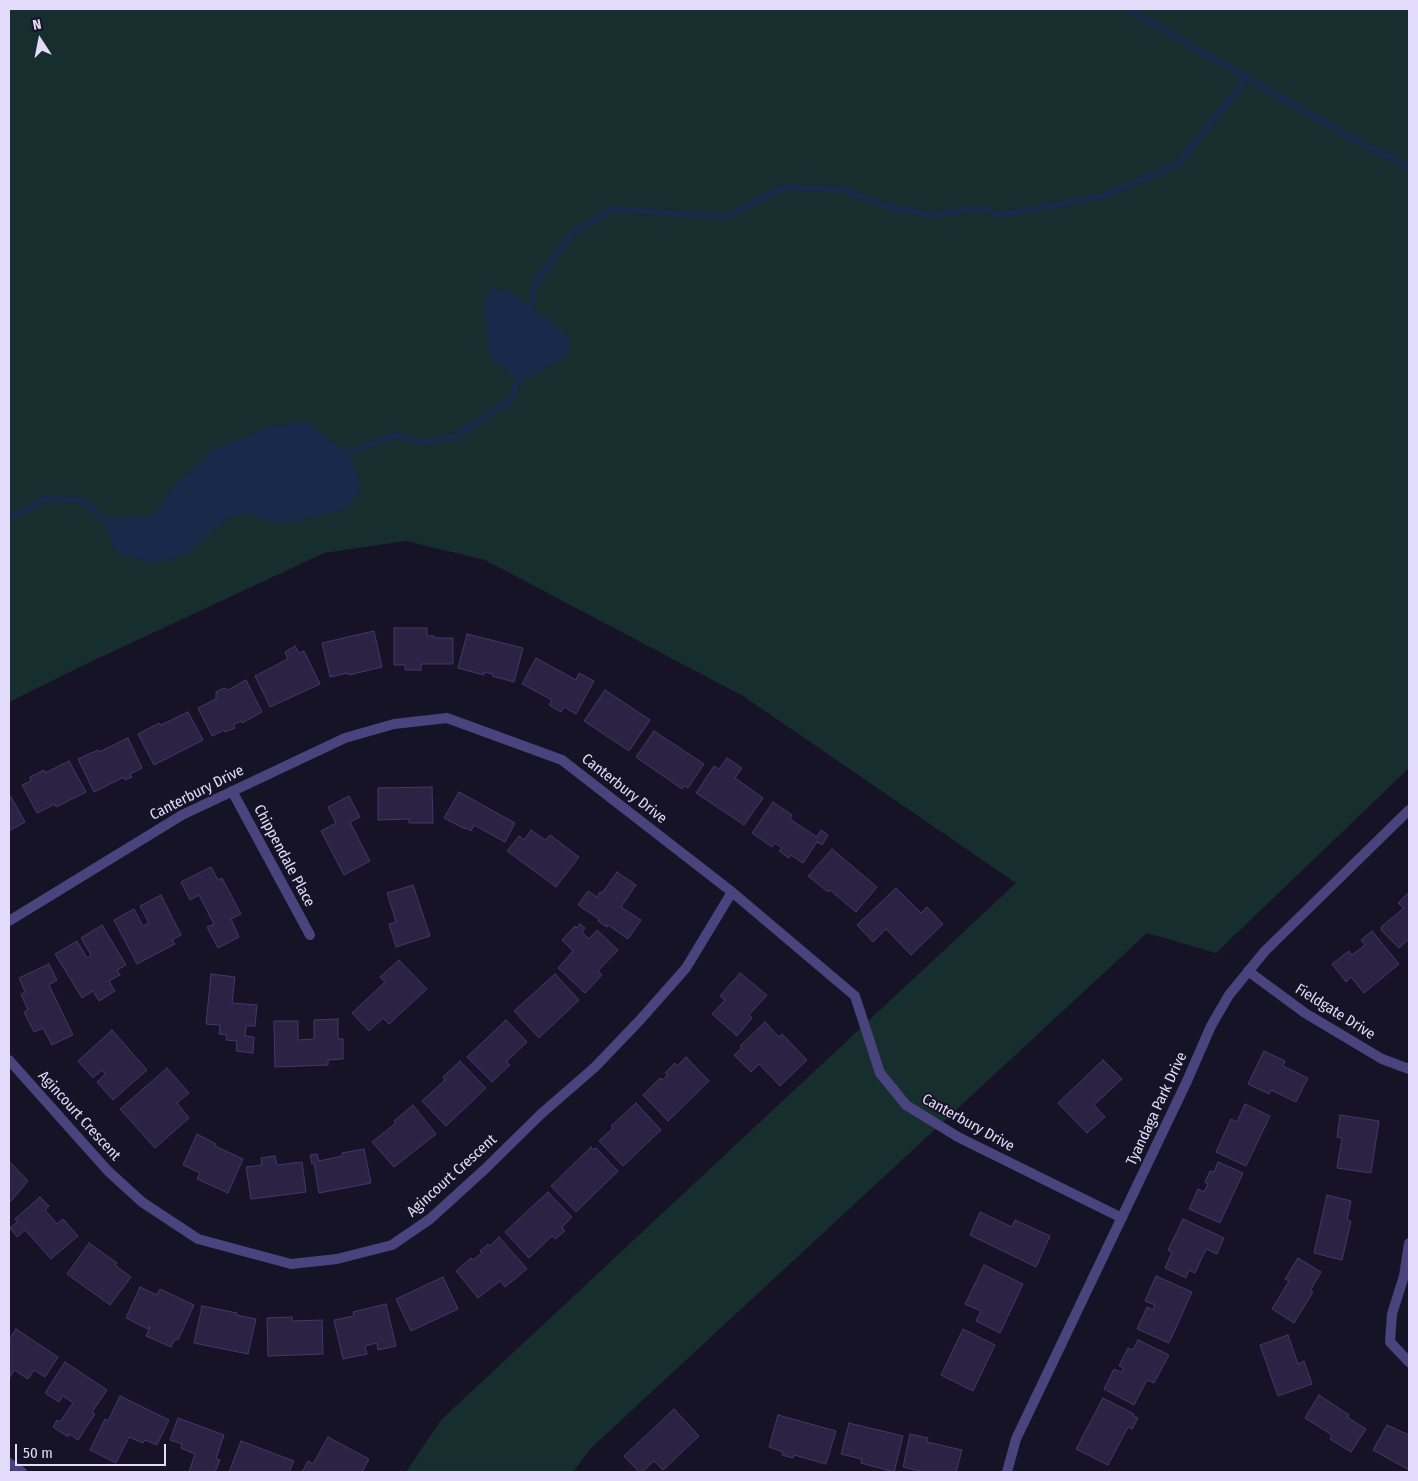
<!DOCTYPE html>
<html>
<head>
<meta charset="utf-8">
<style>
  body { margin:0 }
  #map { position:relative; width:1418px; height:1481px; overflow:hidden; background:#171326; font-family:"Fira Sans Condensed",sans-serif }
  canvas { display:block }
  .frame { position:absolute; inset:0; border:10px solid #e2dcfa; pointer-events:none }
  .north { position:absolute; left:15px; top:15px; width:50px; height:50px; -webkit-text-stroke:4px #171326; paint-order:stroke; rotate:349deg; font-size:14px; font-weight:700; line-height:20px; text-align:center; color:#e2dcfa }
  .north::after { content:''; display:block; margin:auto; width:18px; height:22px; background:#e2dcfa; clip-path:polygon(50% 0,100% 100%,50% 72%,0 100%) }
  .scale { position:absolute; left:15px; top:1444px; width:151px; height:22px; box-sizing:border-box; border:2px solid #e2dcfa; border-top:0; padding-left:6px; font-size:15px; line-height:18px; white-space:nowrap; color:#e2dcfa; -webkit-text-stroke:4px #171326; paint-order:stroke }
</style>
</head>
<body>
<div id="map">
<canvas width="1418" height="1481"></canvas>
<div class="frame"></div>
<div class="north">N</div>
<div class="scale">50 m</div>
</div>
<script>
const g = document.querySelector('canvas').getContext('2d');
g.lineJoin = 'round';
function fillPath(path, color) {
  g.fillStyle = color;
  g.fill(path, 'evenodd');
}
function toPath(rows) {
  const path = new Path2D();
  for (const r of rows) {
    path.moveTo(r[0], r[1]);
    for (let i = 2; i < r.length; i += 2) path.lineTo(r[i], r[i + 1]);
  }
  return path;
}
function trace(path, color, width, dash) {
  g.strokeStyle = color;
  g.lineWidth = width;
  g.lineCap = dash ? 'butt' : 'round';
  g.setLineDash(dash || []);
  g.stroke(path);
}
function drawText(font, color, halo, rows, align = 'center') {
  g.font = font + ' "Fira Sans Condensed",sans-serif';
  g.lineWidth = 4;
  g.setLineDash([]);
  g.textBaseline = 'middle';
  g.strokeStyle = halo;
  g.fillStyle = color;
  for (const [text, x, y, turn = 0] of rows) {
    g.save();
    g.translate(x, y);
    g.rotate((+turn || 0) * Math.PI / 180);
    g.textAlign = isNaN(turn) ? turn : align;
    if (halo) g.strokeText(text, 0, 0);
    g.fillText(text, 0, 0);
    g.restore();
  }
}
const green = toPath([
  [9,9,1409,9,1409,768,1216,953,1147,933,590,1449,573,1472,406,1472,441,1420,1016,883,743,696,485,560,406,541,324,553,88,663,9,702]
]);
const water = toPath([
  [491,288,509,291,564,332,570,343,568,355,522,381,508,373,501,363,494,364,489,351,484,303],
  [306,422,349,453,362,487,346,509,283,524,248,514,231,516,184,555,155,563,116,552,103,519,154,515,173,487,213,450,270,426]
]);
const stream = toPath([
  [1127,9,1348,136,1409,167],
  [529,315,534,285,572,233,614,209,726,217,784,187,845,190,886,206,930,215,981,208,1001,215,1103,196,1178,164,1247,78],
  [349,453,394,435,429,443,459,435,511,399,521,371],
  [9,519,45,499,81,500,103,519]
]);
const building = toPath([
  [394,628,427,628,427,636,434,636,434,638,453,638,453,664,421,664,421,670,405,670,405,665,394,665,394,628],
  [374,631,382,667,349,675,348,673,330,677,322,643,374,631],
  [467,634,523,648,514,682,492,676,493,674,484,672,484,675,458,668,467,634],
  [295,646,299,653,304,651,320,684,270,707,255,676,288,659,285,652,295,646],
  [536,658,576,680,579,673,594,681,576,714,564,707,561,712,549,705,552,700,522,684,536,658],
  [246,680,262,712,242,723,241,721,233,725,235,728,225,732,224,730,212,736,198,708,216,699,216,692,224,688,228,690,246,680],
  [605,690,650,720,629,751,584,721,605,690],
  [188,712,203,740,154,765,138,734,159,723,161,725,188,712],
  [654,731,704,764,688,788,684,786,682,789,636,757,654,731],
  [128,738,142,768,130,774,132,777,125,780,124,777,94,792,78,759,98,750,99,752,128,738],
  [727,758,742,768,735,778,763,798,744,825,696,793,714,766,719,769,727,758],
  [69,761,86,792,56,807,55,804,37,813,22,785,31,781,30,777,44,770,45,773,69,761],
  [432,787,433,823,409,823,409,819,378,820,378,788,432,787],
  [459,792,515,823,505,842,474,825,471,831,466,828,465,829,444,818,459,792],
  [349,796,360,817,350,822,370,861,344,875,321,831,336,823,328,807,349,796],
  [11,797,25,822,9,831,9,798,11,797],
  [773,802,792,815,790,819,817,837,821,830,828,835,822,845,817,842,803,863,791,855,789,858,779,851,782,848,775,843,772,847,752,833,773,802],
  [531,830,545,840,550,835,579,857,556,887,507,851,519,836,524,840,531,830],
  [832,849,877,887,856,912,830,890,828,892,808,876,832,849],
  [211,867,218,880,222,878,241,914,231,919,239,937,218,948,207,927,214,924,199,895,190,900,181,882,211,867],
  [617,872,636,885,621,907,641,920,628,939,608,925,607,927,598,921,599,919,578,905,588,891,597,897,600,892,602,893,617,872],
  [413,885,430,936,396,947,389,924,396,922,387,893,413,885],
  [896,888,921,913,927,907,943,924,911,955,886,929,873,942,857,925,896,888],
  [1409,892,1409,939,1399,948,1381,930,1382,926,1404,908,1398,903,1409,892],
  [161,895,181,935,172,940,175,944,137,964,114,920,134,909,143,926,149,923,140,906,161,895],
  [580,924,585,928,582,932,589,939,597,930,618,950,598,971,602,975,585,993,558,968,573,951,562,940,575,926,577,928,580,924],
  [102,925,126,965,117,970,120,975,109,981,115,991,99,1001,93,991,82,998,55,954,77,941,87,958,91,955,81,938,102,925],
  [1372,931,1399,964,1364,993,1351,977,1346,982,1332,964,1349,951,1352,955,1365,945,1361,940,1372,931],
  [399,960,427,989,389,1024,383,1018,369,1031,352,1013,385,982,380,977,399,960],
  [49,964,57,980,49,985,73,1035,52,1045,43,1028,34,1032,24,1012,28,1010,21,994,25,992,19,978,49,964],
  [740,973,767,995,749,1015,752,1018,737,1036,712,1014,725,1000,720,996,740,973],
  [211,974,235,977,232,1003,257,1005,255,1026,246,1026,245,1036,254,1037,253,1053,236,1051,237,1041,226,1040,227,1035,219,1034,220,1025,206,1024,211,974],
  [555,974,579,1000,539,1038,514,1011,555,974],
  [338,1019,338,1039,343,1039,343,1059,328,1060,328,1065,275,1067,274,1021,298,1021,298,1040,314,1039,314,1020,338,1019],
  [506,1020,527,1042,506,1062,510,1065,492,1082,467,1057,506,1020],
  [765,1022,779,1037,782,1034,807,1060,780,1086,759,1064,751,1072,734,1055,742,1048,740,1046,765,1022],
  [112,1030,147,1070,113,1100,97,1082,105,1074,102,1070,93,1078,78,1061,112,1030],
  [1264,1051,1285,1061,1283,1066,1308,1078,1296,1102,1271,1090,1269,1094,1248,1084,1264,1051],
  [686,1057,709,1081,668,1121,643,1095,660,1078,662,1080,668,1075,665,1073,675,1063,677,1066,686,1057],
  [1103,1060,1122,1079,1094,1105,1105,1117,1087,1133,1058,1103,1103,1060],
  [460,1061,486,1088,446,1126,422,1101,445,1080,443,1077,460,1061],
  [167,1068,189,1093,177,1103,189,1118,155,1148,120,1109,167,1068],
  [636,1103,661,1130,623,1166,599,1141,613,1128,611,1126,636,1103],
  [1245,1104,1270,1116,1246,1166,1216,1152,1231,1119,1237,1122,1245,1104],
  [413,1105,436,1134,394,1167,372,1142,396,1123,394,1121,413,1105],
  [1340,1115,1379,1121,1371,1173,1337,1168,1342,1138,1337,1137,1340,1115],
  [197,1134,216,1144,215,1146,243,1159,228,1193,197,1179,200,1173,183,1165,197,1134],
  [591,1147,593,1150,596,1148,618,1171,576,1212,551,1186,591,1147],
  [364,1149,371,1183,319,1193,314,1163,312,1164,310,1155,317,1154,319,1161,342,1156,342,1153,364,1149],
  [275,1156,277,1165,302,1162,306,1192,251,1199,246,1167,262,1165,261,1158,275,1156],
  [9,1161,28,1181,11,1201,9,1200,9,1161],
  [1218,1162,1243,1173,1220,1223,1189,1209,1198,1189,1204,1192,1208,1184,1205,1182,1210,1171,1214,1172,1218,1162],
  [548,1192,572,1217,562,1227,565,1231,555,1239,552,1236,529,1258,505,1232,548,1192],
  [1327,1195,1351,1201,1347,1220,1351,1221,1342,1260,1314,1253,1327,1195],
  [40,1197,49,1206,45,1210,57,1224,63,1219,78,1236,51,1259,25,1230,17,1237,10,1228,17,1222,15,1219,40,1197],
  [980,1212,1012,1227,1015,1220,1050,1236,1036,1267,970,1235,980,1212],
  [1183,1219,1224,1238,1217,1254,1206,1249,1195,1273,1189,1270,1186,1278,1165,1268,1172,1252,1168,1250,1183,1219],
  [499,1237,527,1269,505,1287,500,1281,478,1298,456,1271,471,1258,473,1260,482,1253,480,1251,488,1244,490,1246,499,1237],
  [89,1243,117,1263,115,1265,131,1277,110,1305,67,1274,89,1243],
  [1298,1258,1321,1272,1310,1291,1313,1292,1294,1323,1272,1309,1289,1281,1285,1279,1298,1258],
  [984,1265,1023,1284,1000,1333,976,1321,981,1311,965,1304,984,1265],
  [1156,1276,1192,1292,1169,1343,1137,1329,1147,1307,1153,1310,1155,1305,1145,1301,1156,1276],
  [443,1277,458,1309,411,1331,396,1299,443,1277],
  [140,1287,157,1295,160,1289,194,1305,178,1340,175,1339,171,1347,146,1336,150,1327,149,1326,148,1329,126,1318,140,1287],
  [386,1304,396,1346,378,1350,377,1343,365,1346,367,1354,343,1359,334,1320,354,1316,353,1312,386,1304],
  [202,1306,237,1313,236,1315,256,1319,248,1354,194,1343,202,1306],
  [292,1317,292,1321,322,1320,323,1354,268,1356,267,1318,292,1317],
  [16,1329,58,1357,45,1377,34,1370,28,1379,14,1370,9,1379,9,1340,16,1329],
  [963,1329,995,1345,973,1391,941,1375,963,1329],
  [1288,1335,1298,1364,1304,1361,1312,1384,1278,1396,1260,1345,1288,1335],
  [1138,1340,1169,1355,1154,1383,1147,1380,1134,1405,1104,1389,1114,1369,1121,1372,1124,1368,1119,1366,1128,1348,1133,1350,1138,1340],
  [65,1362,107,1390,92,1412,95,1414,78,1440,69,1434,68,1437,53,1427,57,1420,60,1422,73,1403,63,1396,59,1402,45,1393,65,1362],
  [1319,1395,1349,1415,1347,1417,1366,1429,1351,1452,1330,1439,1332,1435,1305,1418,1319,1395],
  [120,1396,169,1420,157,1445,145,1440,143,1443,129,1437,116,1463,90,1450,105,1419,108,1421,120,1396],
  [1103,1398,1134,1414,1133,1416,1138,1418,1132,1429,1128,1427,1108,1465,1076,1449,1103,1398],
  [674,1409,699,1436,663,1470,654,1461,642,1472,639,1472,624,1456,674,1409],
  [778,1415,836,1431,826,1464,794,1455,793,1458,782,1455,783,1452,769,1447,778,1415],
  [178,1418,224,1435,216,1459,220,1460,215,1472,189,1472,195,1454,181,1448,182,1444,170,1440,178,1418],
  [849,1423,903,1436,894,1472,861,1463,862,1459,841,1454,849,1423],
  [1387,1425,1409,1435,1409,1470,1373,1450,1387,1425],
  [910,1434,928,1438,927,1442,962,1450,956,1472,924,1472,903,1467,910,1434],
  [328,1437,369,1459,362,1472,302,1472,308,1461,313,1464,328,1437],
  [241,1441,294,1461,289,1472,229,1472,241,1441]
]);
const minor = toPath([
  [232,791,310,935],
  [9,921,182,815,345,738,394,724,447,718,562,760,732,892,855,996,880,1073,906,1105,958,1137,1122,1218],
  [1248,971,1305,1013,1382,1059,1409,1069],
  [9,1060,108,1171,142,1202,198,1239,291,1264,337,1259,392,1245,430,1219,485,1169,541,1114,595,1067,640,1020,686,968,732,892],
  [1409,1243,1404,1276,1392,1314,1390,1342,1409,1362],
  [1007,1472,1016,1439,1187,1081,1211,1026,1229,995,1265,951,1409,810]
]);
const tertiary = toPath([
  [9,1463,22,1472]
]);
const streetNames = [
  ["Canterbury Drive",624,789,38],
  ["Canterbury Drive",197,793,-27],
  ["Chippendale Place",284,856,62],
  ["Fieldgate Drive",1335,1012,32],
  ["Tyandaga Park Drive",1157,1109,-65],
  ["Agincourt Crescent",79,1116,48],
  ["Canterbury Drive",968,1123,29],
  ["Agincourt Crescent",452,1176,-42]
];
fillPath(green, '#172e2f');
fillPath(water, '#18294a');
trace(stream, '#18294a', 6);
fillPath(building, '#2b2244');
trace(building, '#45376d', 1);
trace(minor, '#4a447e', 10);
trace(tertiary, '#4a447e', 10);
drawText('15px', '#e2dcfa', '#171326', streetNames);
</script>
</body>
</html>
